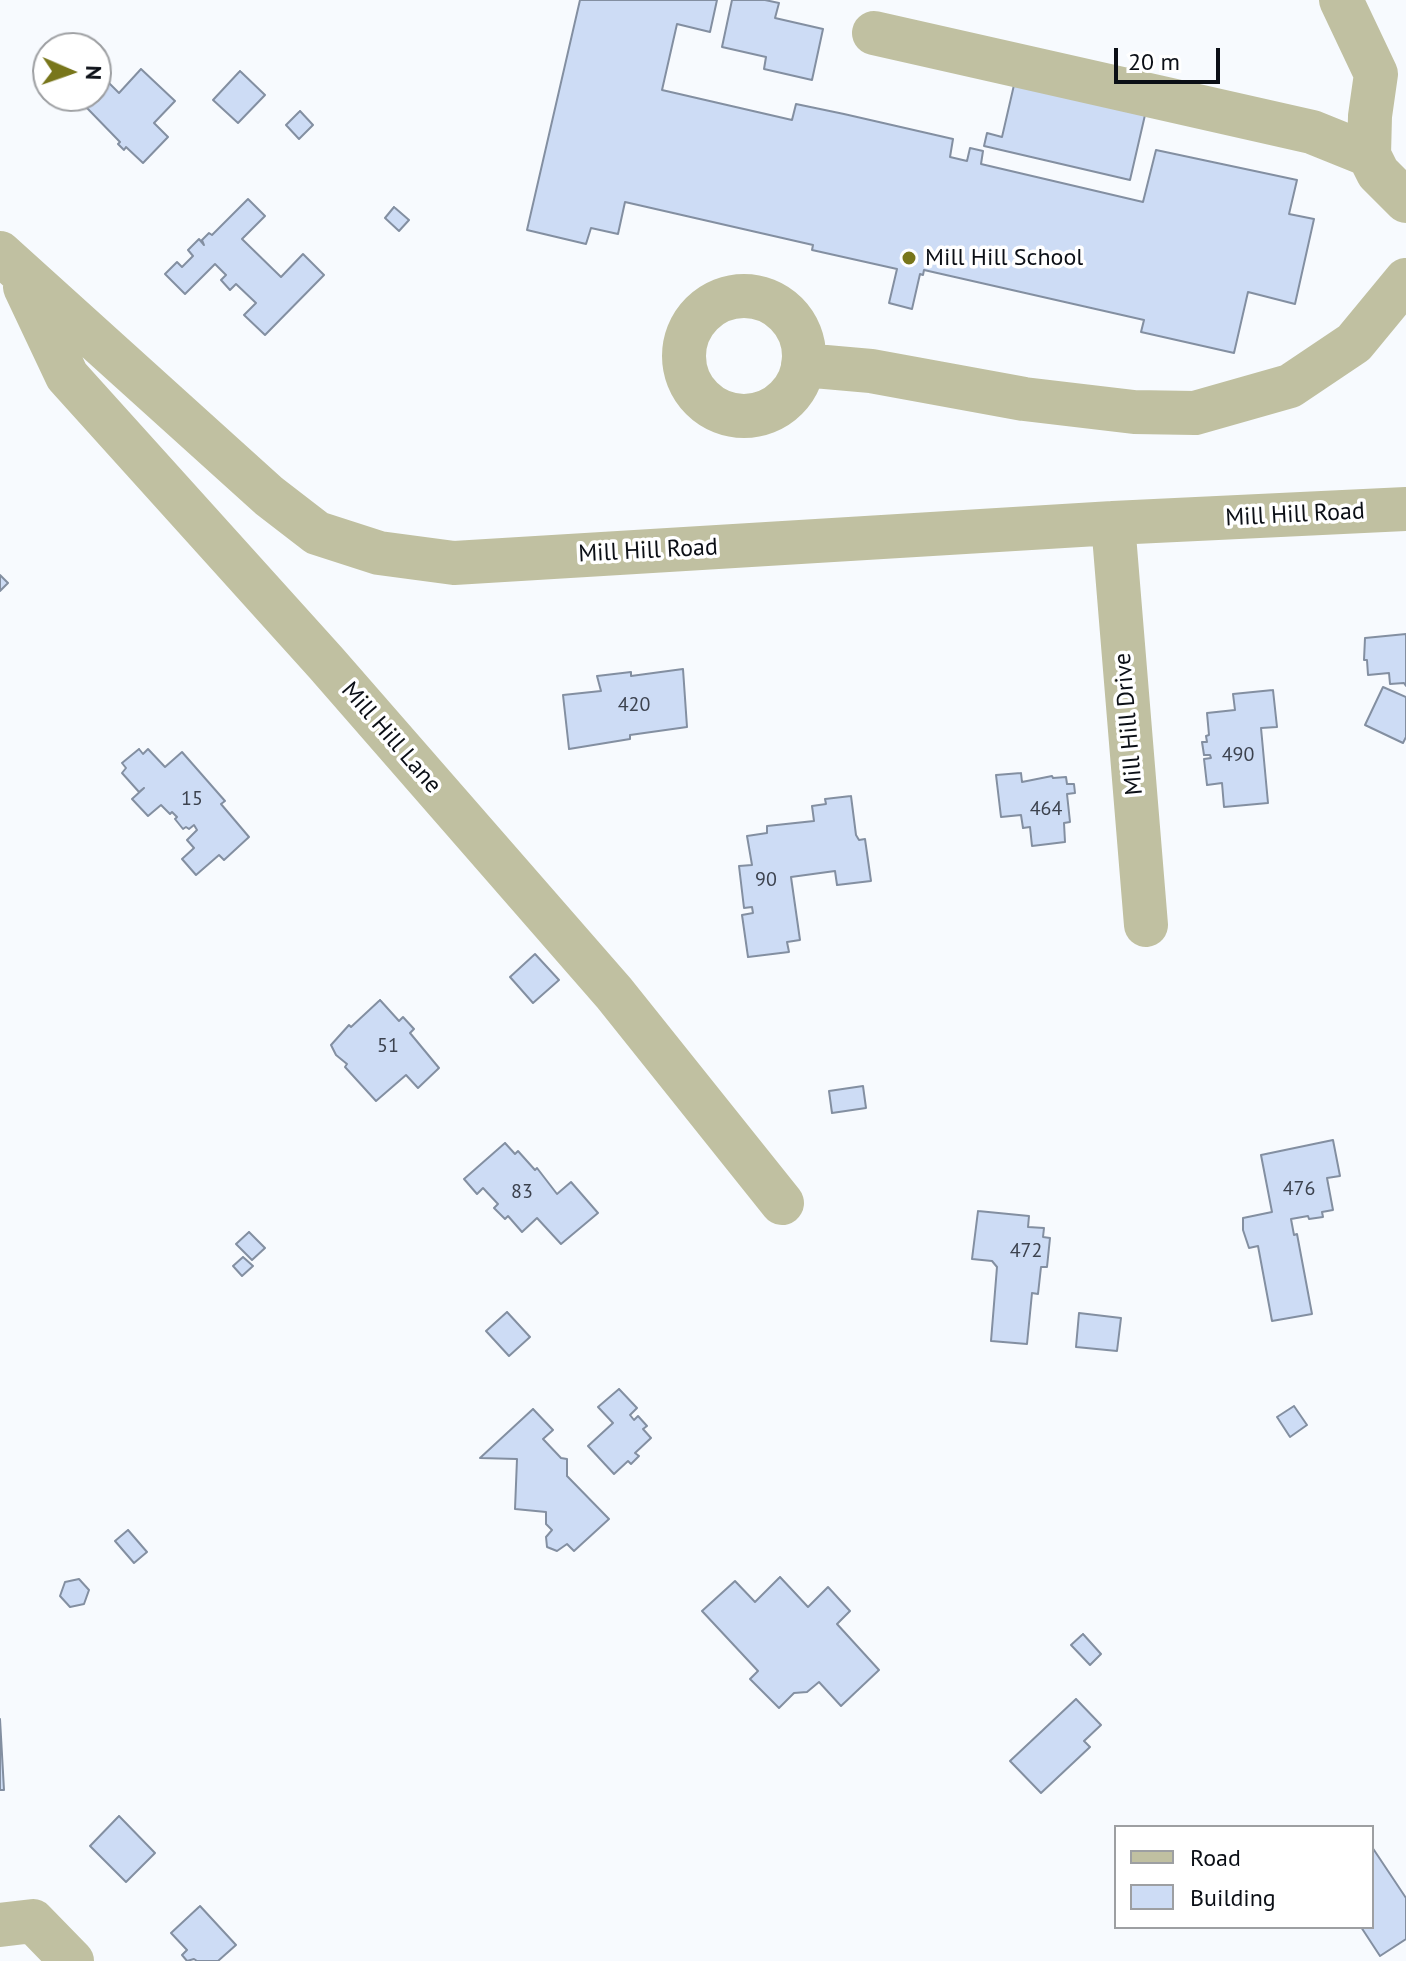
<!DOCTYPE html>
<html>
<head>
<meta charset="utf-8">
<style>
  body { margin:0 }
  #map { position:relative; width:1406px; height:1961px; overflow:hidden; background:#f7fafe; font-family:"PT Sans",sans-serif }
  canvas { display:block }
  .legend { position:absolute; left:1114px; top:1825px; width:260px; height:104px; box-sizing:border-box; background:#fff; border:2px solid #9d9fa2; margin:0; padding:10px 14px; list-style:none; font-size:24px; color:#0b0f16 }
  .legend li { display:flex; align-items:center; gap:16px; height:40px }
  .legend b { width:40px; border:2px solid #9d9fa2 }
  .north { position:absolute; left:32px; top:32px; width:80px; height:80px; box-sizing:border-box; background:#fff; border:2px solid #9d9fa2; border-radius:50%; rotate:92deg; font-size:22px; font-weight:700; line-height:32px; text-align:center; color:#0b0f16 }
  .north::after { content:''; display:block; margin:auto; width:28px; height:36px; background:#78761b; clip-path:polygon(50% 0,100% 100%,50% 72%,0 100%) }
  .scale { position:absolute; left:1114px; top:48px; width:106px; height:36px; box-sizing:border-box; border:4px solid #0b0f16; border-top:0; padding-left:10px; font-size:24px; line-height:28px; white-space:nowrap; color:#0b0f16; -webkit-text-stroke:6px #fff; paint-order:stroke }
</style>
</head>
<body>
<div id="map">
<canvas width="1406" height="1961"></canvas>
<ul class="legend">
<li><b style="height:10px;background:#c0c0a1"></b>Road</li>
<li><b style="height:22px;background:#cddcf5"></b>Building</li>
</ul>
<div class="north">N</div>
<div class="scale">20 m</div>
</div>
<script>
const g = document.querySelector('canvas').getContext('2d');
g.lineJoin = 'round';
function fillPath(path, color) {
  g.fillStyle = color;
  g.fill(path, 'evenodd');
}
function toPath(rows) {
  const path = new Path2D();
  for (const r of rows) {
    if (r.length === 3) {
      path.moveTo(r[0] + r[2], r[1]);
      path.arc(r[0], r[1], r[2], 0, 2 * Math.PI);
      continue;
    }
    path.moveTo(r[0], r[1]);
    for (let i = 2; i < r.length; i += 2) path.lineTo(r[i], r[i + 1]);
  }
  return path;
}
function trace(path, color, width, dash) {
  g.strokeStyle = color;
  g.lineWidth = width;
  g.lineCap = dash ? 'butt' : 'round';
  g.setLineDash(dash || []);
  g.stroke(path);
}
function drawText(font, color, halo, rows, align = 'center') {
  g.font = font + ' "PT Sans",sans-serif';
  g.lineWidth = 7;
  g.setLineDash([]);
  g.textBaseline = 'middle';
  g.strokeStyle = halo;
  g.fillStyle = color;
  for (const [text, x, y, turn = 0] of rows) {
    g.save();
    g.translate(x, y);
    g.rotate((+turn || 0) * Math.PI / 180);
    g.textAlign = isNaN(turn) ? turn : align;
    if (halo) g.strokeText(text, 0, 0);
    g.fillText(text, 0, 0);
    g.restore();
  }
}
const building = toPath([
  [580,0,717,0,710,32,677,24,662,90,792,120,796,104,844,114,953,139,950,157,967,161,970,148,983,151,981,164,1143,202,1156,150,1297,180,1289,214,1314,219,1295,304,1248,292,1234,353,1141,332,1144,320,924,270,923,275,920,274,912,309,889,303,897,269,812,250,813,245,625,202,618,234,591,228,586,244,527,230,580,0],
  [732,0,765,0,779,3,775,18,823,29,812,80,764,69,766,57,722,47,732,0],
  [141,69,175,101,154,123,168,137,143,163,126,147,124,150,118,144,120,142,86,107,109,83,119,93,141,69],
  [240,71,265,95,238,123,213,100,240,71],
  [1014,85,1145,115,1130,180,984,146,987,133,1002,137,1014,85],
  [300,111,313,125,299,139,286,125,300,111],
  [248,199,265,216,242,239,281,277,303,254,324,275,265,335,244,315,256,303,236,284,230,290,221,280,226,275,215,264,185,294,165,274,177,262,182,267,193,256,188,250,199,239,204,245,202,240,209,233,212,235,248,199],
  [394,207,409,220,399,231,385,218,394,207],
  [0,575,8,583,0,591,0,575],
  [1406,634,1406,686,1404,683,1390,684,1389,673,1368,675,1367,660,1364,660,1365,638,1406,634],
  [683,669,687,727,630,735,630,739,569,749,563,695,601,691,597,676,631,672,631,676,683,669],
  [1383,687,1406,697,1406,737,1403,743,1365,725,1383,687],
  [1273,690,1277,727,1261,728,1268,803,1224,807,1222,783,1207,785,1204,759,1211,758,1210,755,1204,755,1202,742,1207,742,1206,736,1209,735,1207,713,1235,710,1233,694,1273,690],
  [139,749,143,754,148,749,165,767,182,752,225,801,221,804,249,837,224,860,219,855,196,875,182,859,194,848,187,840,197,830,194,825,189,829,186,827,183,829,175,819,177,817,172,812,170,814,161,805,148,816,132,799,144,788,139,792,122,773,126,768,122,763,139,749],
  [1021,773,1022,782,1052,776,1053,778,1066,777,1067,784,1074,784,1075,793,1067,794,1070,822,1064,823,1065,842,1032,846,1030,827,1023,828,1021,815,1001,817,996,775,1021,773],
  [851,796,856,835,859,840,865,839,871,881,837,885,835,871,791,877,800,940,787,942,789,952,748,957,742,915,753,913,752,907,744,908,739,866,752,865,747,836,767,833,767,826,814,821,812,806,826,804,825,799,851,796],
  [535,954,559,980,533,1003,510,977,535,954],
  [380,1000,399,1021,403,1017,414,1029,410,1033,439,1068,418,1088,406,1075,376,1101,345,1067,347,1064,336,1055,331,1045,349,1025,351,1027,380,1000],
  [863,1086,866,1108,832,1113,829,1091,863,1086],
  [1333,1140,1340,1176,1327,1178,1333,1210,1322,1212,1323,1217,1309,1219,1308,1216,1291,1219,1294,1235,1297,1234,1312,1314,1272,1321,1258,1246,1249,1248,1243,1230,1243,1218,1272,1212,1261,1155,1333,1140],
  [505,1143,515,1154,518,1151,535,1170,537,1168,557,1194,571,1182,598,1213,561,1244,537,1218,522,1232,508,1216,505,1219,494,1208,498,1204,483,1188,477,1194,464,1179,505,1143],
  [978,1211,1029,1216,1028,1227,1044,1228,1043,1237,1050,1238,1047,1267,1041,1267,1038,1294,1032,1293,1027,1344,991,1341,997,1267,992,1261,972,1259,978,1211],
  [249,1232,265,1248,252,1260,236,1244,249,1232],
  [243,1257,253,1266,242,1276,233,1266,243,1257],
  [507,1312,530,1337,509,1356,486,1331,507,1312],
  [1079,1313,1121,1318,1117,1351,1076,1347,1079,1313],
  [619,1389,637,1408,630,1415,634,1420,638,1416,647,1426,643,1429,651,1438,635,1453,639,1456,631,1464,628,1461,614,1474,588,1446,613,1423,598,1407,619,1389],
  [1294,1406,1307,1425,1290,1437,1277,1417,1294,1406],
  [533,1409,553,1430,543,1439,561,1458,567,1459,567,1476,609,1519,574,1551,567,1544,557,1551,547,1547,546,1537,552,1530,546,1524,546,1512,515,1509,517,1459,480,1458,533,1409],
  [128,1530,147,1552,134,1563,115,1541,128,1530],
  [780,1577,808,1607,828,1587,850,1611,837,1624,879,1670,841,1706,819,1682,807,1692,794,1693,779,1708,750,1679,758,1671,702,1611,735,1581,755,1602,780,1577],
  [79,1579,89,1590,84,1604,70,1607,60,1596,65,1582,79,1579],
  [1083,1634,1101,1654,1090,1665,1071,1645,1083,1634],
  [1076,1699,1101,1725,1084,1741,1090,1747,1041,1793,1010,1761,1076,1699],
  [0,1719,4,1790,0,1790,0,1719],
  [119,1816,155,1853,126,1882,90,1846,119,1816],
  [1372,1847,1406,1898,1406,1939,1380,1956,1361,1927,1372,1927,1372,1847],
  [200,1906,236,1945,218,1961,197,1961,194,1959,187,1961,182,1955,187,1950,171,1933,200,1906]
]);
const minor = toPath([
  [1341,0,1376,74,1370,116,1369,155,1378,173,1406,201],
  [874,33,1312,132,1369,155],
  [0,253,269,496,317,533,379,553,454,563,1113,523,1406,509],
  [25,287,67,376,326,663,614,993,782,1203],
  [744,356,60],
  [803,365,871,371,1024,399,1134,412,1195,413,1290,386,1354,343,1406,280],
  [1113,523,1146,925],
  [0,1925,33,1921,72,1961]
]);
const markers = [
  [909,258,8,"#78761b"]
];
const numberNames = [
  ["420",634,705],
  ["490",1238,755],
  ["15",192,799],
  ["464",1046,809],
  ["90",766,880],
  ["51",388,1046],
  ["476",1299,1189],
  ["83",522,1192],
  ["472",1026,1251]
];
const poiNames = [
  ["Mill Hill School",925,258]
];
const streetNames = [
  ["Mill Hill Road",1295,515,-3],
  ["Mill Hill Road",648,551,-3],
  ["Mill Hill Drive",1129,724,-95],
  ["Mill Hill Lane",391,738,49]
];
fillPath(building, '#cddcf5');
trace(building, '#838fa1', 2);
trace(minor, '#c0c0a1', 44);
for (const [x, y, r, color] of markers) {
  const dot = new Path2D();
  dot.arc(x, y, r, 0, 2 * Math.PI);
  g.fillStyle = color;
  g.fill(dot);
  trace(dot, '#fff', 3);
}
drawText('20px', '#3c424e', null, numberNames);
drawText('24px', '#0b0f16', '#fff', poiNames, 'left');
drawText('24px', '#0b0f16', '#fff', streetNames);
</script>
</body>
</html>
